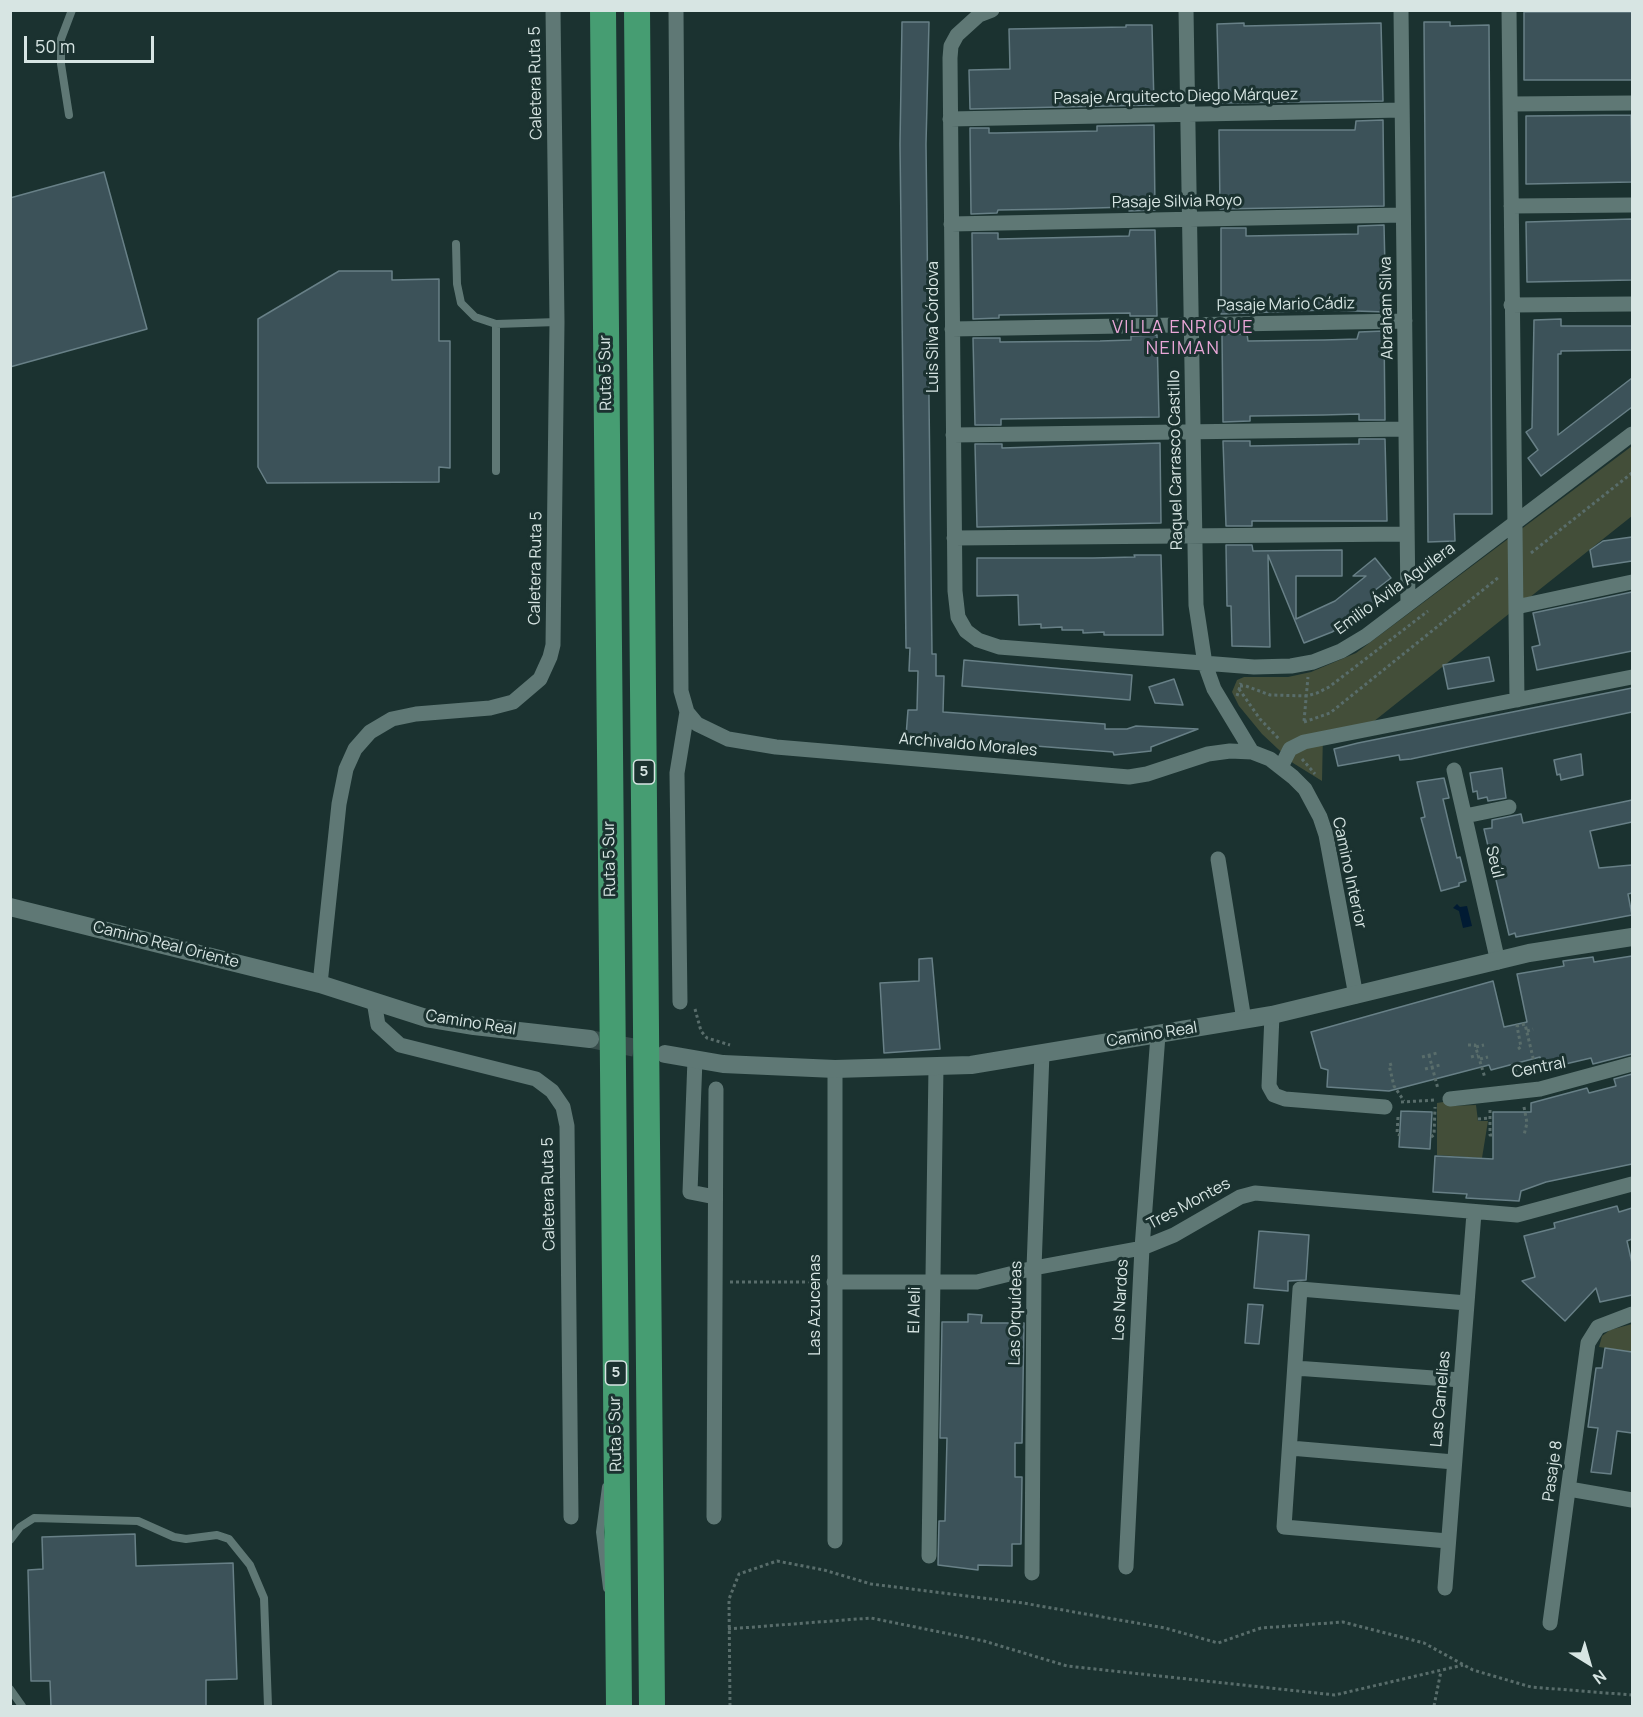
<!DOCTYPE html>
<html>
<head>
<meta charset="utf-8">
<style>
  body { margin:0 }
  #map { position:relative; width:1643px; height:1717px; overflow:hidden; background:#1b3230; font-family:Manrope,sans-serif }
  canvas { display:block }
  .frame { position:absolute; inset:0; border:12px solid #d7e5e3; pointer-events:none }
  .north { position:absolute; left:1559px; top:1633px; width:60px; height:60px; -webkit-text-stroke:4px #1b3230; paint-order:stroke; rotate:143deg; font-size:16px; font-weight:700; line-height:24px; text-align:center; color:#d7e5e3 }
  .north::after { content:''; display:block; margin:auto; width:21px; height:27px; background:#d7e5e3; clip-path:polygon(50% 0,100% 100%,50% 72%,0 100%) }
  .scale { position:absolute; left:24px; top:36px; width:130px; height:27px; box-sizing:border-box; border:3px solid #d7e5e3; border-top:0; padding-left:8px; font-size:18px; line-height:21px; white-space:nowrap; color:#d7e5e3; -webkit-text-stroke:4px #1b3230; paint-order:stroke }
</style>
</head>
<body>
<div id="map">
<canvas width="1643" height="1717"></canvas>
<div class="frame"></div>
<div class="north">N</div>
<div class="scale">50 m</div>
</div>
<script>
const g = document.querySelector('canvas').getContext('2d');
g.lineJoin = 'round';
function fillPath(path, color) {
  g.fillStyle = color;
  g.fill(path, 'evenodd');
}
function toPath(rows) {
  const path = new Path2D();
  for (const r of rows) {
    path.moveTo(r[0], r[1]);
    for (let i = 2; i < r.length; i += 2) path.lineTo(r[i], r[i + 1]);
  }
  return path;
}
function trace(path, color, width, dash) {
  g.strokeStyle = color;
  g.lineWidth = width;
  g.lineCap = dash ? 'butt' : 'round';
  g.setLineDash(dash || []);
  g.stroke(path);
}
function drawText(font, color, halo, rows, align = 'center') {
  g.font = font + ' Manrope,sans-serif';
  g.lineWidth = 6;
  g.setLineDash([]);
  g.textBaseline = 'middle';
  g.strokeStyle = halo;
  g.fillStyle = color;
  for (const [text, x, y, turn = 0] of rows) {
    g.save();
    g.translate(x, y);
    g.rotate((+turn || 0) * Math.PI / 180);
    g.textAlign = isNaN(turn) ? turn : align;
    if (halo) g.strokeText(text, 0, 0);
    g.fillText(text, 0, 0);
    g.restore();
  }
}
const green = toPath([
  [1632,446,1632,516,1373,722,1323,733,1322,781,1293,763,1262,734,1239,706,1232,692,1237,680,1244,677,1288,677,1311,672,1356,653],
  [1449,1101,1450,1106,1476,1105,1478,1121,1488,1121,1482,1158,1437,1155,1437,1103],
  [1632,1324,1632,1352,1599,1347,1602,1336,1610,1330]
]);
const water = toPath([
  [1457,904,1460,907,1467,906,1472,926,1463,928,1459,911,1453,908]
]);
const building = toPath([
  [1524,12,1632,12,1632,80,1524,80,1524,12],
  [902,22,929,22,926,144,932,654,936,654,936,676,944,676,943,712,1105,724,1105,729,1127,729,1136,726,1198,729,1151,747,1151,751,1114,755,1113,752,906,736,908,710,917,710,918,671,909,671,910,648,906,648,900,144,902,22],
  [1424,22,1450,22,1450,26,1489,25,1492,514,1454,514,1455,541,1428,542,1424,22],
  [1244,23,1244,26,1381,23,1383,101,1219,103,1217,24,1244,23],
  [1126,25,1152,25,1154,105,970,109,969,70,1010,69,1009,29,1126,27,1126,25],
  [1631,115,1632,182,1526,184,1526,116,1631,115],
  [1383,120,1384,206,1220,209,1219,130,1355,130,1356,121,1383,120],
  [1154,125,1155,210,1129,211,1129,207,1060,209,998,210,997,213,971,214,970,128,989,128,989,133,996,133,1097,131,1097,126,1154,125],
  [104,172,147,329,10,367,10,198,104,172],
  [1632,219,1632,280,1527,282,1526,222,1632,219],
  [1384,225,1386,312,1323,310,1221,314,1221,228,1246,228,1246,236,1358,234,1358,226,1384,225],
  [1130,230,1155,230,1157,316,1130,316,1130,313,999,315,999,318,973,319,972,233,998,233,998,239,1129,236,1130,230],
  [339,271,392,271,392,280,439,279,439,341,450,341,450,468,439,467,439,482,267,483,258,467,258,319,339,271],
  [1561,319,1561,326,1632,326,1632,350,1561,351,1561,354,1558,354,1558,435,1632,378,1632,407,1541,476,1528,458,1538,450,1526,432,1532,428,1534,320,1561,319],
  [1384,331,1385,420,1359,420,1359,414,1323,415,1250,416,1250,421,1223,422,1222,334,1247,334,1248,341,1324,340,1357,339,1359,332,1384,331],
  [1157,335,1159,417,1001,419,1001,425,975,425,973,338,1000,338,1000,342,1100,341,1131,340,1131,336,1157,335],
  [1359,439,1385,439,1387,521,1252,521,1252,526,1226,526,1223,441,1250,441,1250,446,1359,444,1359,439],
  [1160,443,1161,523,977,527,975,444,1002,444,1002,448,1160,443],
  [1632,537,1632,561,1593,567,1590,550,1603,541,1632,537],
  [1226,545,1252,545,1253,551,1342,550,1342,576,1296,576,1296,619,1335,601,1366,576,1353,576,1375,558,1391,578,1374,591,1380,599,1367,610,1332,632,1304,643,1268,555,1270,647,1232,646,1231,606,1227,606,1226,545],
  [1134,555,1161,555,1163,635,1104,635,1104,632,1083,633,1083,630,1062,630,1062,627,1041,628,1041,624,1019,625,1018,595,977,596,977,558,1093,558,1135,557,1134,555],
  [1632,592,1632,651,1537,670,1532,647,1540,645,1533,613,1632,592],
  [1489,657,1494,681,1448,689,1443,665,1489,657],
  [964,660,1132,675,1130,700,962,686,964,660],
  [1174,679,1183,705,1155,703,1149,687,1174,679],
  [1632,688,1632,712,1411,759,1400,760,1399,755,1338,766,1334,749,1358,743,1632,688],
  [1581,754,1583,775,1561,780,1560,774,1557,775,1554,760,1581,754],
  [1502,768,1506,798,1488,801,1487,797,1478,799,1477,791,1473,792,1470,773,1502,768],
  [1444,778,1449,798,1443,799,1457,858,1460,857,1466,881,1459,883,1459,886,1441,891,1421,818,1425,817,1417,782,1444,778],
  [1632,800,1632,822,1590,831,1599,868,1632,865,1632,893,1628,894,1632,915,1516,937,1515,933,1509,935,1484,829,1492,828,1492,820,1521,814,1523,823,1632,800],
  [1632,956,1632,1054,1593,1064,1591,1058,1544,1069,1540,1057,1491,1070,1489,1065,1389,1091,1327,1087,1328,1070,1321,1068,1311,1032,1493,981,1504,1027,1527,1022,1517,974,1564,966,1563,961,1593,957,1594,962,1632,956],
  [932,958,940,1049,884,1053,880,983,919,981,919,959,932,958],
  [1632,1074,1632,1164,1546,1182,1521,1191,1519,1201,1466,1198,1467,1194,1433,1192,1435,1156,1493,1159,1493,1112,1531,1112,1531,1103,1587,1088,1589,1093,1616,1086,1614,1079,1632,1074],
  [1401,1111,1432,1112,1430,1149,1399,1147,1401,1111],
  [1617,1206,1619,1212,1632,1208,1632,1239,1627,1241,1632,1263,1632,1295,1600,1302,1596,1288,1565,1321,1522,1281,1535,1277,1524,1236,1555,1228,1554,1223,1617,1206],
  [1259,1231,1309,1235,1306,1280,1288,1281,1288,1291,1254,1288,1259,1231],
  [1248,1304,1263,1305,1259,1344,1245,1343,1248,1304],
  [968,1314,982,1315,981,1323,1024,1323,1022,1443,1015,1443,1015,1477,1022,1477,1021,1544,1012,1544,1012,1566,978,1565,978,1570,938,1565,939,1521,945,1521,947,1438,940,1438,942,1322,968,1322,968,1314],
  [1605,1348,1632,1352,1632,1433,1617,1431,1611,1474,1591,1472,1598,1428,1588,1427,1596,1368,1602,1368,1605,1348],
  [135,1534,136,1566,233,1563,237,1679,206,1680,206,1707,51,1707,50,1681,31,1681,28,1570,43,1569,42,1537,135,1534]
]);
const tertiaryTunnel = toPath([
  [590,1039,656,1052]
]);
const path = toPath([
  [1531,553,1632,473],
  [1240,686,1246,686,1270,695,1307,696,1317,693,1329,687,1428,611],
  [1239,689,1260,719,1279,739],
  [1237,696,1241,683],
  [1304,721,1308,677],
  [1304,722,1330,713,1499,577],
  [1302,759,1315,774],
  [695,1009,701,1031,707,1038,730,1045],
  [1527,1031,1533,1029],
  [1468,1045,1475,1045,1485,1078],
  [1476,1047,1484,1045],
  [1518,1049,1521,1047,1517,1026,1525,1024,1535,1066],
  [1429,1055,1438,1089],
  [1422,1057,1437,1053],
  [1471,1057,1478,1055],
  [1480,1059,1488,1057],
  [1392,1064,1389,1065,1394,1086,1404,1101],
  [1512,1064,1519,1077],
  [1425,1069,1440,1065],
  [1523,1074,1541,1061],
  [1401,1102,1436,1100],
  [1524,1107,1527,1123,1524,1135],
  [1490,1110,1490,1135,1493,1135],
  [1398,1117,1397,1134,1400,1135],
  [1478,1119,1490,1118],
  [1431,1137,1434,1135,1435,1107],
  [730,1282,820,1282],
  [728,1629,871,1618,984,1641,1067,1666,1335,1695,1463,1665],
  [730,1706,729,1599,739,1574,777,1561,824,1570,871,1584,1023,1603,1165,1628,1218,1643,1261,1628,1343,1622,1424,1643,1473,1670,1531,1687,1632,1695],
  [1434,1706,1441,1671]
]);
const service = toPath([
  [69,115,61,64,61,39,72,10],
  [456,244,457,284,461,303,475,317,496,324,496,471],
  [496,324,557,322],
  [606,1487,600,1532,607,1588],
  [10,1540,20,1527,34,1518,138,1521,174,1537,186,1539,217,1535,229,1539,250,1565,264,1598,268,1706],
  [10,1689,22,1706]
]);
const minor = toPath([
  [676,10,681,691,687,712,677,773,680,1002],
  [992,10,979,15,957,35,951,46,950,58,955,591,958,617,966,631,978,640,999,647,1254,667,1291,666,1313,662,1341,651,1366,636,1632,434],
  [1186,10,1196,605,1205,664,1214,689,1252,752],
  [1401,10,1408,604],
  [1509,10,1517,700],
  [1510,104,1632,103],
  [950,119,1402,110],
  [1511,206,1632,205],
  [951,224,1403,215],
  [1511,305,1632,304],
  [952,329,1405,321],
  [953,435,1406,429],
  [954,538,1407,534],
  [1516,607,1632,582],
  [687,712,697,724,728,739,776,747,1129,777,1147,774,1208,754,1230,751,1252,752,1270,759,1293,777,1305,789,1320,817,1326,835,1356,996],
  [1281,767,1290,749,1304,742,1632,677],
  [1454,770,1498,962],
  [1465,816,1509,807],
  [1218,859,1244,1020],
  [320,984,339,804,346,769,355,749,370,732,392,719,416,714,490,708,513,702,540,679,550,657,553,645,557,322,553,10],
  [374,1001,378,1025,400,1045,536,1079,552,1091,563,1107,567,1126,571,1517],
  [1272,1015,1269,1086,1274,1095,1285,1099,1385,1107],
  [695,1059,690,1192,715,1197],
  [835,1069,835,1541],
  [1450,1099,1540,1089,1632,1064],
  [834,1282,977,1282,1034,1268,1142,1248,1174,1235,1240,1197,1255,1193,1517,1215,1632,1184],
  [1295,1368,1461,1380],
  [1290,1448,1454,1462],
  [1569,1489,1632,1500],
  [714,1517,716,1089],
  [1448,1541,1284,1527,1300,1289,1467,1303],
  [929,1556,936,1066],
  [1126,1567,1142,1248,1158,1035],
  [1032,1573,1034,1268,1042,1053],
  [1445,1588,1474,1213],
  [1550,1623,1588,1343,1598,1327,1632,1314]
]);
const tertiary = toPath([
  [10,907,320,984,426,1018,474,1026,590,1039],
  [665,1054,723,1064,835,1069,971,1065,1272,1015,1529,953,1632,937]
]);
const motorway = toPath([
  [603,10,619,1706],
  [637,10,652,1706]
]);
const shields = [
  [644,772,21],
  [616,1373,21]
];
const shieldNames = [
  ["5",644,772],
  ["5",616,1373]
];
const streetNames = [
  ["Caletera Ruta 5",536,83,-91],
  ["Pasaje Arquitecto Diego Márquez",1176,97,-1],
  ["Pasaje Silvia Royo",1177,202,-1],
  ["Pasaje Mario Cádiz",1286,305,-1],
  ["Abraham Silva",1387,308,-91],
  ["Luis Silva Córdova",934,327,-90],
  ["Ruta 5 Sur",606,373,-91],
  ["Raquel Carrasco Castillo",1176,460,-91],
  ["Caletera Ruta 5",536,568,-89],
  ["Emilio Ávila Aguilera",1395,589,-36],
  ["Archivaldo Morales",968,745,5],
  ["Ruta 5 Sur",610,859,-91],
  ["Seúl",1494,862,77],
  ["Camino Interior",1349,873,78],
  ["Camino Real Oriente",166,945,14],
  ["Camino Real",471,1023,9],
  ["Camino Real",1152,1035,-9],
  ["Central",1539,1068,-11],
  ["Caletera Ruta 5",549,1194,-91],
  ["Tres Montes",1189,1204,-28],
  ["Los Nardos",1121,1300,-87],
  ["Las Azucenas",816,1305,-90],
  ["El Aleli",915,1310,-89],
  ["Las Orquídeas",1016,1313,-89],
  ["Las Camelias",1441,1399,-85],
  ["Ruta 5 Sur",616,1434,-91],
  ["Pasaje 8",1553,1471,-82]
];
const neighbourhoodNames = [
  ["VILLA ENRIQUE",1183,328],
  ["NEIMAN",1183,349]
];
fillPath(green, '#434e39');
fillPath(water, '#011b33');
fillPath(building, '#3c5259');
trace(building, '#688087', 1.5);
trace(tertiaryTunnel, '#374d4b', 18, [18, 9]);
trace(path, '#596d6b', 3, [3, 3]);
trace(service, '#5f7875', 8);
trace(minor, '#5f7875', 15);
trace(tertiary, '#5f7875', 18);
trace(motorway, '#469d72', 26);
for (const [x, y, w] of shields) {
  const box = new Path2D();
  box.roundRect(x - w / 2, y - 12, w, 24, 4.5);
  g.fillStyle = '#1b3230';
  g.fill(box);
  trace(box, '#d7e5e3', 1.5);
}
drawText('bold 15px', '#d7e5e3', null, shieldNames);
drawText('16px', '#d7e5e3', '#1b3230', streetNames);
g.letterSpacing = '1.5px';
drawText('18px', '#eaa7d8', '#1b3230', neighbourhoodNames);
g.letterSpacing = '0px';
</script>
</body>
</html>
